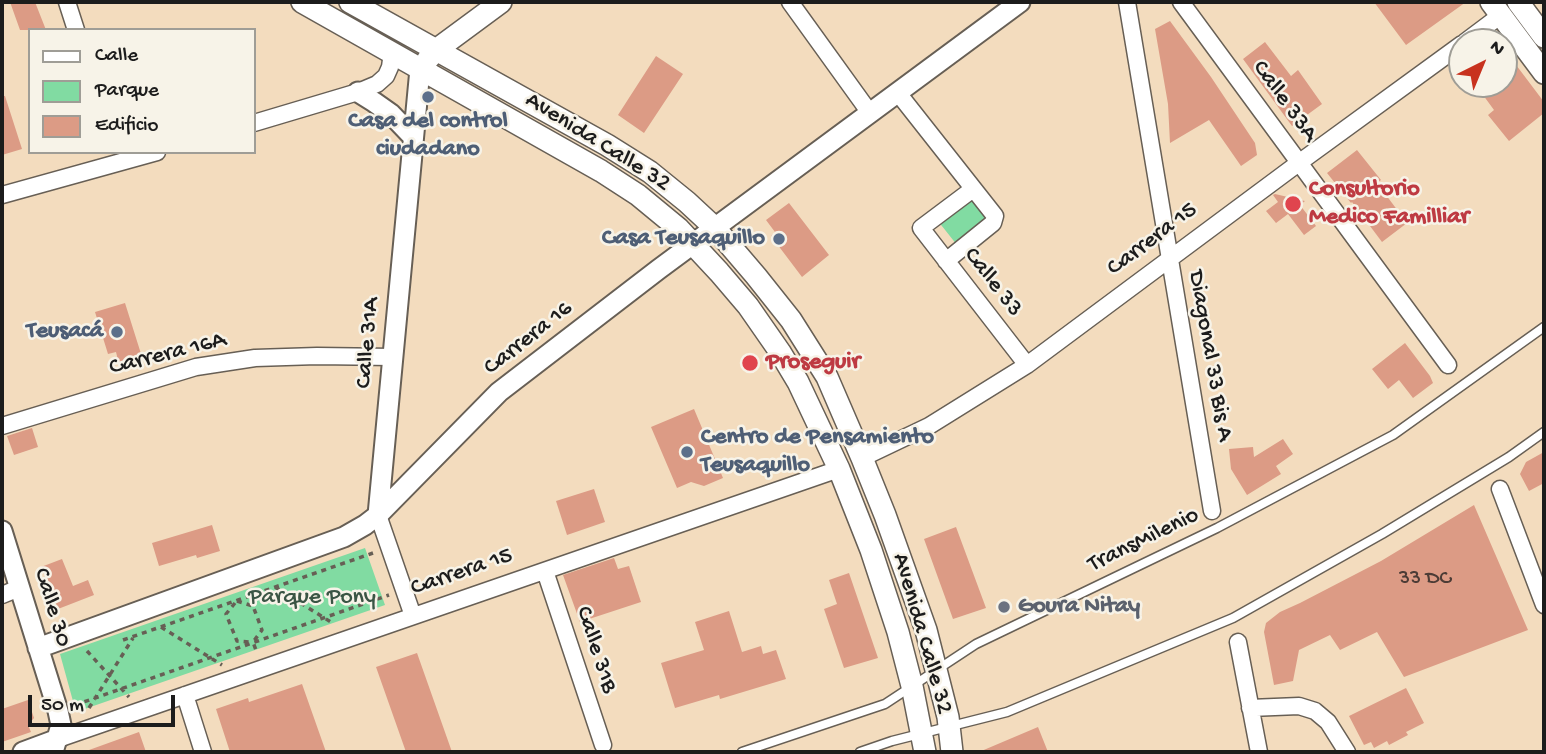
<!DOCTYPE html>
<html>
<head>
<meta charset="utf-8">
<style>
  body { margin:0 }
  #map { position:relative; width:1546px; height:754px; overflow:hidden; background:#f3dcbe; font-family:"Gochi Hand",sans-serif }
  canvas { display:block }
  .frame { position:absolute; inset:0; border:4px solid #1c1c1c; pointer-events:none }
  .legend { position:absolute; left:28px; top:28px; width:228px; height:126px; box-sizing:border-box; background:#f7f3e8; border:2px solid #9f9d96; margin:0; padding:9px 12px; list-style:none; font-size:21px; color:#1c1c1c }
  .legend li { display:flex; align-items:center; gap:14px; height:35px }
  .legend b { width:35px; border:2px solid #9f9d96 }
  .north { position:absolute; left:1448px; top:28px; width:70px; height:70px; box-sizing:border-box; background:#f7f3e8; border:2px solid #9f9d96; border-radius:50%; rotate:43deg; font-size:19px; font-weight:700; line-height:28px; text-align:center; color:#1c1c1c }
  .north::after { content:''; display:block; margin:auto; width:24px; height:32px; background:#c8321e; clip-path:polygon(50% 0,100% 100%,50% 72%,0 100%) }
  .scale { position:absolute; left:28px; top:695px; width:147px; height:32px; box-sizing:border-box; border:4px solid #1c1c1c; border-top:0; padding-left:9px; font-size:21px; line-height:24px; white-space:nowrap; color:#1c1c1c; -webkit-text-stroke:5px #f7f3e8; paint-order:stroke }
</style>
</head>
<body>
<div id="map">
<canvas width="1546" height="754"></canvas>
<div class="frame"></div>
<ul class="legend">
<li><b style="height:9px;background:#fff"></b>Calle</li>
<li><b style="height:19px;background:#81dba2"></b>Parque</li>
<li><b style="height:19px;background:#dc9b85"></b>Edificio</li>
</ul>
<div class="north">N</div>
<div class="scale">50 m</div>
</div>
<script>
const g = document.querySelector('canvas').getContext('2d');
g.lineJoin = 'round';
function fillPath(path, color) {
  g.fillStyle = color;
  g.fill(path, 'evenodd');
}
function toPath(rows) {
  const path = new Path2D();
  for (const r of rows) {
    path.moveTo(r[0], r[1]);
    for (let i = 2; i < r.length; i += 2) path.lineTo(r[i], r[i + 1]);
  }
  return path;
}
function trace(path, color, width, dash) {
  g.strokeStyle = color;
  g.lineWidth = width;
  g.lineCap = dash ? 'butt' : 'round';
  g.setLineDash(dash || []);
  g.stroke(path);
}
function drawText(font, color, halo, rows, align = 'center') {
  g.font = font + ' "Gochi Hand",sans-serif';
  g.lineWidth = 5;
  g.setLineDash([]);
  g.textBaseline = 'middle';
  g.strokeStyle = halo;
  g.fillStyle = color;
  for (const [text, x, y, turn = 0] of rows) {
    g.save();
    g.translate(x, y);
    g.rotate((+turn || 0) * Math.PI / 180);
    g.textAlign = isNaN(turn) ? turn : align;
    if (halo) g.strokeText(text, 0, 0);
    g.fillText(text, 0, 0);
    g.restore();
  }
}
const green = toPath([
  [973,194,992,218,957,245,938,221],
  [365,548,385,605,76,712,60,654]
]);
const building = toPath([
  [10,2,35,2,46,30,20,30],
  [1374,2,1466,2,1406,45],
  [1170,21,1211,77,1255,143,1257,155,1241,166,1209,120,1170,143,1168,104,1155,29],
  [1265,42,1291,76,1298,70,1322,104,1292,126,1243,59],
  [1504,49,1544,102,1544,113,1509,141,1488,115,1494,110,1475,84,1504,84],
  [656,56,683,74,644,133,618,115],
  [2,96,5,96,22,149,2,155],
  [1357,150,1381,180,1377,183,1407,223,1382,242,1352,202,1351,203,1327,173],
  [1275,194,1305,201,1300,205,1316,226,1304,235,1288,214,1276,223,1266,211,1278,202,1273,195],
  [789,203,829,255,802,277,771,236,775,232,766,220],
  [125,303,142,357,119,364,116,352,108,354,95,312],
  [1405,343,1430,376,1433,383,1413,398,1399,380,1388,389,1372,369],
  [694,409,723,478,704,486,691,482,677,488,651,427],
  [32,428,38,447,14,455,7,436],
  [1283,439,1293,454,1276,466,1281,474,1247,495,1231,469,1229,449,1253,447,1254,457],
  [1544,452,1544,483,1529,491,1520,474,1526,462],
  [594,489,605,522,567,535,556,501],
  [1474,505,1528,630,1404,677,1377,632,1340,650,1330,635,1299,650,1293,681,1274,685,1264,632,1266,623,1280,612,1300,603,1381,561],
  [212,525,220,551,197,558,196,555,159,566,152,543],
  [956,527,986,608,953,619,924,539],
  [614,558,618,569,629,566,641,602,580,622,563,575],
  [62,559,73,586,88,580,94,595,58,609,41,567],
  [849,573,878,658,844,668,824,609,837,604,829,580],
  [729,611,742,652,761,646,763,654,776,650,786,679,720,699,719,695,675,708,661,663,704,650,695,622],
  [417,653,452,752,406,752,376,667],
  [302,684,326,752,230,752,216,709,248,698,249,702],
  [1406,688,1424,723,1406,732,1408,735,1389,745,1387,741,1374,748,1371,742,1364,745,1349,716],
  [28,700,34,718,28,725,31,732,2,742,2,709],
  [1038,727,1048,752,979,752],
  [139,732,146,752,89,752,89,750]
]);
const path = toPath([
  [275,587,334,624],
  [237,601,253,606,262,630,253,642,257,653],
  [235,603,226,614,237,641,249,642],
  [161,627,222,665],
  [123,640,373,553],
  [87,651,129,697],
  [75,705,389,595],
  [89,708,133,638]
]);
const service = toPath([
  [742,752,885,704,976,644,1217,528,1393,435,1544,327],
  [860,752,892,741,1007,712,1233,618,1382,534,1509,457,1544,432]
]);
const minor = toPath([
  [67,2,76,30],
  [790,2,870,113],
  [1127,2,1212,511],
  [1181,2,1448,365],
  [1465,42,1501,15],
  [898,93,995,216,993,223,946,261],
  [254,123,358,92,377,84,386,76,390,67,392,53],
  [973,189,921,228,1027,365],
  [2,195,157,152],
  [2,426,196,367,255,358,317,356,393,357],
  [862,458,929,426,1027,365,1300,162,1462,44],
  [1500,489,1544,605],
  [378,515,413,616],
  [545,571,603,745],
  [2,595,19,588],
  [1238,642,1259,752],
  [185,695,203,752],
  [1250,708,1299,706,1315,711,1328,722,1347,752],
  [58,739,839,469]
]);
const tertiary = toPath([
  [358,92,374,102,391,114,413,137],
  [378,515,420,69],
  [2,531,58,711,61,725,53,752],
  [38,648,344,537,365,525,378,515,499,392,659,269,1020,2],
  [23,752,58,739]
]);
const secondary = toPath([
  [302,2,601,171,638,195,678,228,719,272,748,306,780,352,798,382,839,469,871,550,898,632,912,686,925,752],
  [350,2,607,145,650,172,687,202,715,228,756,276,791,320,827,377,862,458,885,515,926,630,948,717,952,752],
  [1491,2,1544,73],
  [1518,2,1544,37],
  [428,59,436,50,501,2]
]);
const markers = [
  [428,97,7,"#5c6f8a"],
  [1293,204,9,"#e0444e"],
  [779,239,7,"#5c6f8a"],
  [117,332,7,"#5c6f8a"],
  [750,363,9,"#e0444e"],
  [687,452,7,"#5c6f8a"],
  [1004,607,7,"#6b7280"]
];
const numberNames = [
  ["33 DC",1425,580]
];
const streetNames = [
  ["Calle 33A",1284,102,54],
  ["Avenida Calle 32",597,143,32],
  ["Carrera 15",1153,240,-37],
  ["Calle 33",992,283,52],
  ["Carrera 16",529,339,-38],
  ["Calle 31A",369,343,-85],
  ["Carrera 16A",168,355,-14],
  ["Diagonal 33 Bis A",1209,356,80],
  ["TransMilenio",1144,541,-26],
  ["Carrera 15",462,573,-19],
  ["Calle 30",51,608,73],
  ["Avenida Calle 32",921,634,74],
  ["Calle 31B",595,650,72]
];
const serviceNames = [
  ["Casa del control",428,122,"center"],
  ["ciudadano",428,150,"center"],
  ["Casa Teusaquillo",765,239],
  ["Teusacá",103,332],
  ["Centro de Pensamiento",701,438,"left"],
  ["Teusaquillo",701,466,"left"]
];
const healthNames = [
  ["Consultorio",1309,190],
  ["Medico Familliar",1309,218],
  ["Proseguir",766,363]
];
const parkNames = [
  ["Parque Pony",312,598]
];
const worshipNames = [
  ["Goura Nitay",1018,607]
];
fillPath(green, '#81dba2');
fillPath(building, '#dc9b85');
trace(service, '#675f55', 11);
trace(minor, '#675f55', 19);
trace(tertiary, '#675f55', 23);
trace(secondary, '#675f55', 24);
trace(path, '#675f55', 3.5, [5, 5]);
trace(service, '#fff', 8);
trace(minor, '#fff', 16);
trace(tertiary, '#fff', 19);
trace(secondary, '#fff', 21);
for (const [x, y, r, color] of markers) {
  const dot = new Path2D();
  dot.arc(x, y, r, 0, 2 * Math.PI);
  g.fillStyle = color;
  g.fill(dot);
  trace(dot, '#f7f3e8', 2.5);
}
drawText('21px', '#4c3c36', null, numberNames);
drawText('24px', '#1c1c1c', '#f7f3e8', streetNames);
drawText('bold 24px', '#4e5e75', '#f7f3e8', serviceNames, 'right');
drawText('bold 24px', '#be3a42', '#f7f3e8', healthNames, 'left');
drawText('24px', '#3a5544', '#f7f3e8', parkNames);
drawText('bold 24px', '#5b616d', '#f7f3e8', worshipNames, 'left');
</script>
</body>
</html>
